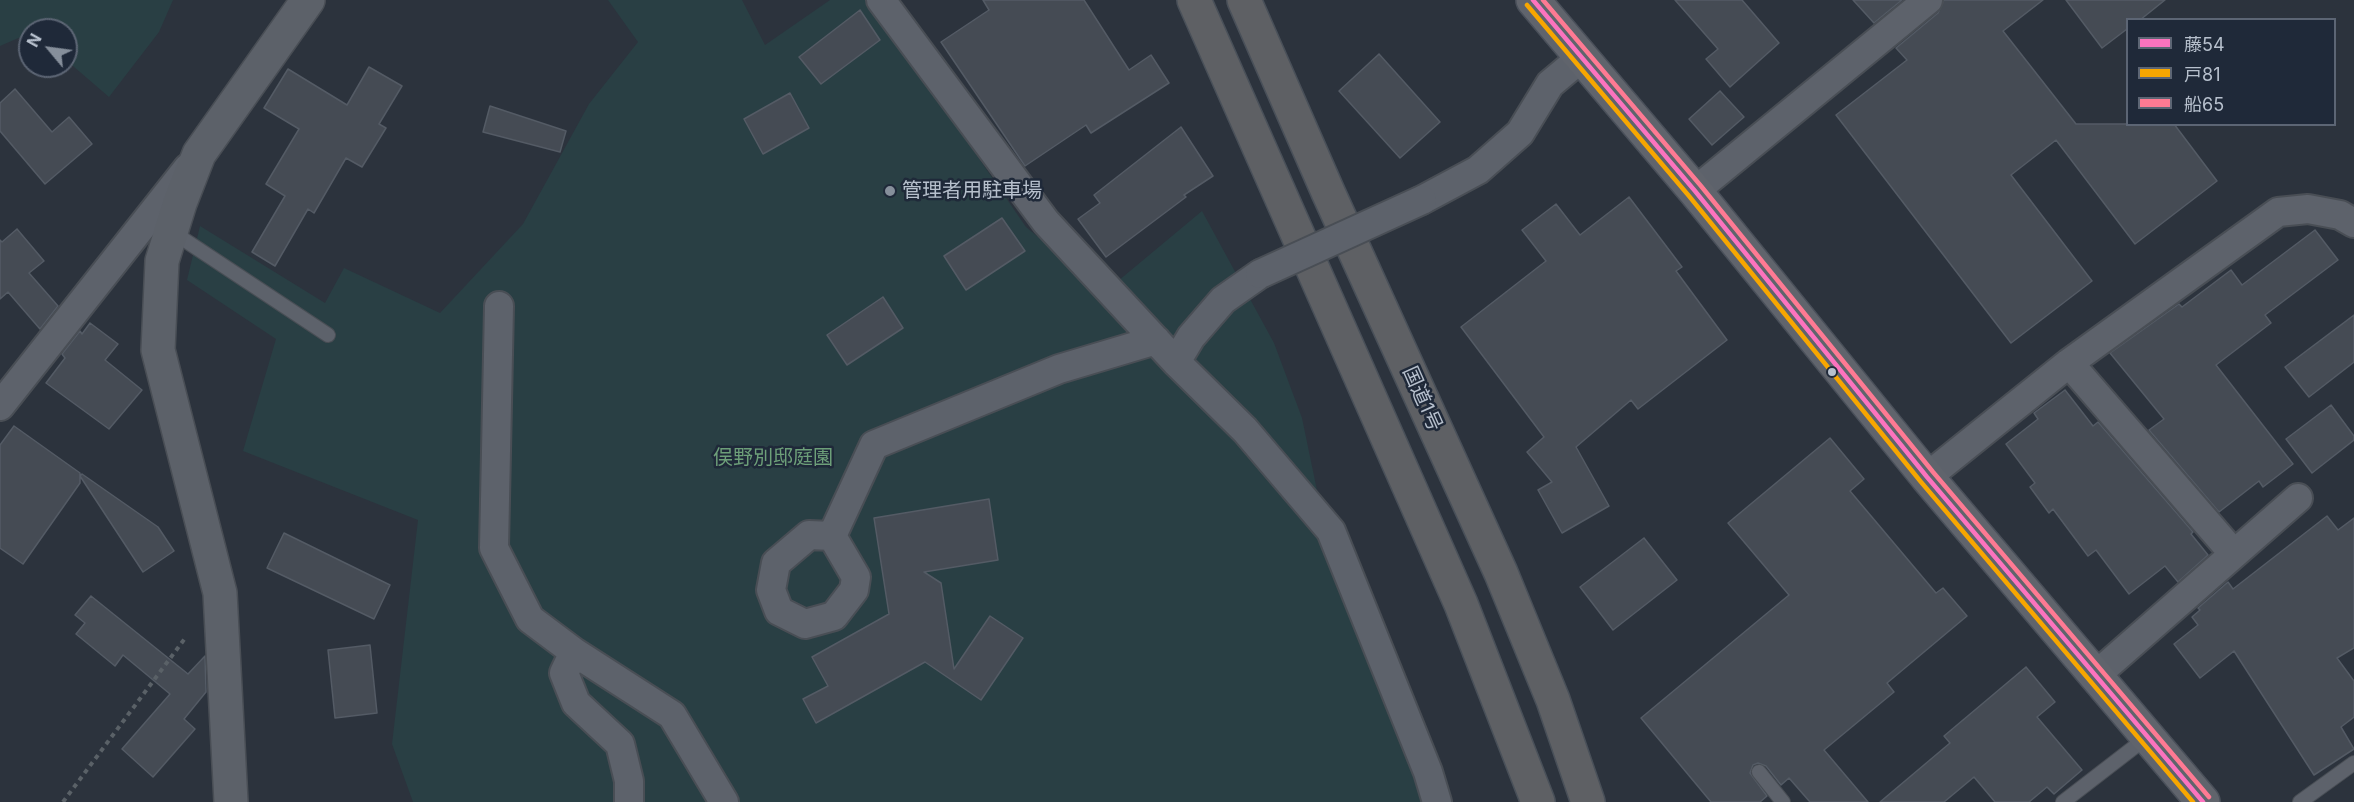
<!DOCTYPE html>
<html>
<head>
<meta charset="utf-8">
<style>
  body { margin:0 }
  #map { position:relative; width:2354px; height:802px; overflow:hidden; background:#2c333d; font-family:Inter,"Noto Sans JP",sans-serif }
  canvas { display:block }
  .legend { position:absolute; left:2126px; top:18px; width:210px; height:108px; box-sizing:border-box; background:#1f2939; border:2px solid #5c6574; margin:0; padding:8px 10px; list-style:none; font-size:18px; color:#b7c0cd }
  .legend li { display:flex; align-items:center; gap:12px; height:30px }
  .legend b { width:30px; border:2px solid #5c6574 }
  .north { position:absolute; left:18px; top:18px; width:60px; height:60px; box-sizing:border-box; background:#1f2939; border:2px solid #5c6574; border-radius:50%; rotate:299deg; font-size:16px; font-weight:700; line-height:24px; text-align:center; color:#b7c0cd }
  .north::after { content:''; display:block; margin:auto; width:21px; height:27px; background:#868f9b; clip-path:polygon(50% 0,100% 100%,50% 72%,0 100%) }
</style>
</head>
<body>
<div id="map">
<canvas width="2354" height="802"></canvas>
<ul class="legend">
<li><b style="height:8px;background:#fc73be"></b>藤54</li>
<li><b style="height:8px;background:#f7a600"></b>戸81</li>
<li><b style="height:8px;background:#fe7a93"></b>船65</li>
</ul>
<div class="north">N</div>
</div>
<script>
const g = document.querySelector('canvas').getContext('2d');
g.lineJoin = 'round';
function fillPath(path, color) {
  g.fillStyle = color;
  g.fill(path, 'evenodd');
}
function toPath(rows) {
  const path = new Path2D();
  for (const r of rows) {
    path.moveTo(r[0], r[1]);
    for (let i = 2; i < r.length; i += 2) path.lineTo(r[i], r[i + 1]);
  }
  return path;
}
function trace(path, color, width, dash) {
  g.strokeStyle = color;
  g.lineWidth = width;
  g.lineCap = dash ? 'butt' : 'round';
  g.setLineDash(dash || []);
  g.stroke(path);
}
function drawText(font, color, halo, rows, align = 'center') {
  g.font = font + ' Inter,"Noto Sans JP",sans-serif';
  g.lineWidth = 5;
  g.setLineDash([]);
  g.textBaseline = 'middle';
  g.strokeStyle = halo;
  g.fillStyle = color;
  for (const [text, x, y, turn = 0] of rows) {
    g.save();
    g.translate(x, y);
    g.rotate((+turn || 0) * Math.PI / 180);
    g.textAlign = isNaN(turn) ? turn : align;
    if (halo) g.strokeText(text, 0, 0);
    g.fillText(text, 0, 0);
    g.restore();
  }
}
const green = toPath([
  [0,0,173,0,159,32,109,97,66,60,66,30,30,30,30,33,0,46],
  [608,0,742,0,765,45,830,0,870,0,1026,227,1073,266,1100,296,1202,211,1274,343,1302,418,1330,553,1382,670,1423,802,413,802,392,744,418,520,243,451,276,339,187,280,200,226,325,303,344,268,440,313,523,224,589,104,638,42]
]);
const building = toPath([
  [983,0,1084,0,1129,70,1151,55,1169,83,1091,133,1086,125,1025,166,941,42,989,10,983,0],
  [1675,0,1742,0,1779,43,1730,87,1706,59,1718,49,1675,0],
  [1853,0,1902,0,1874,23,1853,0],
  [1944,0,2043,0,2003,31,2076,124,2174,124,2217,181,2135,244,2056,140,2011,175,2092,281,2011,343,1836,115,1907,60,1896,48,1938,13,1944,0],
  [2066,0,2165,0,2140,20,2127,20,2127,29,2102,48,2066,0],
  [860,10,880,40,821,84,799,57,860,10],
  [1379,54,1440,122,1400,158,1339,91,1379,54],
  [369,67,402,86,379,124,386,128,362,167,346,158,314,213,308,209,275,266,252,252,285,196,266,184,299,129,264,108,288,69,347,105,369,67],
  [15,89,52,132,69,117,92,144,45,184,0,131,0,103,15,89],
  [1720,91,1744,117,1712,145,1689,119,1720,91],
  [790,93,809,128,763,154,744,119,790,93],
  [490,106,566,131,560,152,483,132,490,106],
  [1181,127,1213,176,1184,195,1186,197,1106,257,1078,219,1100,203,1094,195,1181,127],
  [1629,197,1682,267,1676,271,1727,340,1638,409,1631,400,1576,447,1609,506,1562,533,1538,490,1552,482,1527,452,1544,437,1461,327,1546,261,1522,230,1556,204,1580,235,1629,197],
  [1002,218,1025,251,966,290,944,256,1002,218],
  [17,229,44,261,29,273,58,306,40,329,8,292,0,299,0,240,2,242,17,229],
  [2315,230,2338,260,2265,315,2271,323,2216,365,2293,464,2263,487,2259,481,2219,512,2149,430,2164,419,2110,353,2179,304,2182,307,2231,270,2242,285,2315,230],
  [883,297,903,328,847,365,827,335,883,297],
  [2354,315,2354,362,2309,397,2285,367,2354,315],
  [90,323,118,344,105,360,142,390,109,429,46,383,65,358,62,354,80,331,82,334,90,323],
  [2065,390,2093,426,2098,422,2193,532,2191,534,2208,555,2178,582,2165,566,2129,594,2096,550,2088,556,2053,509,2049,513,2030,487,2035,483,2006,444,2038,419,2034,413,2065,390],
  [2331,405,2354,436,2354,440,2312,473,2286,439,2331,405],
  [14,426,80,473,80,483,23,564,0,548,0,445,14,426],
  [1830,438,1864,479,1850,491,1936,593,1943,588,1967,616,1887,683,1894,692,1824,750,1868,802,1810,802,1789,778,1781,785,1766,766,1758,763,1753,765,1750,773,1767,796,1760,802,1711,802,1641,718,1789,595,1728,523,1830,438],
  [82,474,158,527,174,551,143,572,80,476,82,474],
  [989,499,998,560,924,572,941,583,954,669,990,616,1023,638,981,700,925,662,816,723,803,699,828,686,812,657,889,614,874,518,989,499],
  [2327,516,2338,530,2354,518,2354,648,2337,658,2354,681,2354,717,2341,727,2354,749,2314,775,2234,651,2200,678,2174,644,2198,625,2192,617,2200,610,2198,608,2228,582,2233,589,2327,516],
  [284,533,390,585,374,619,267,568,284,533],
  [1644,538,1677,580,1613,630,1580,587,1644,538],
  [91,596,188,674,205,656,206,692,184,719,195,729,153,777,122,749,170,694,123,655,115,666,76,634,85,623,75,615,91,596],
  [370,645,377,713,335,718,328,650,370,645],
  [2026,667,2055,702,2037,717,2082,770,2054,794,2047,787,2029,802,1995,802,1974,777,1944,802,1880,802,1950,743,1944,736,2026,667]
]);
const path = toPath([
  [63,802,186,637]
]);
const lane = toPath([
  [171,231,328,335],
  [1759,772,1783,802],
  [2063,802,2146,738],
  [2300,802,2354,763]
]);
const street = toPath([
  [881,0,1046,222,1176,362,1245,430,1331,531,1428,772,1437,802],
  [1695,191,1928,0],
  [1422,200,1478,170,1520,133,1550,84,1581,58],
  [499,306,494,548,530,619,574,652],
  [1176,362,1191,337,1223,300,1260,274],
  [2069,363,2234,554],
  [0,406,188,168],
  [1927,477,2069,363,2278,212,2308,209,2340,215,2354,223],
  [832,536,809,535,776,563,771,590,779,611,805,624,834,616,854,590,856,577,832,536,874,445,1059,369,1156,340],
  [2095,676,2298,498],
  [629,802,629,781,620,744,576,703,564,673,574,652,672,715,724,802]
]);
const secondary = toPath([
  [231,802,220,593,158,350,162,261,180,203,199,154,308,0]
]);
const primary = toPath([
  [1533,0,1695,191,1927,477,2203,802]
]);
const highway = toPath([
  [1194,0,1461,604,1538,802],
  [1244,0,1328,192,1501,573,1553,700,1588,802]
]);
const streetBridge = toPath([
  [1260,274,1422,200]
]);
const bus1 = toPath([
  [1533,0,1695,191,1927,477,2203,802]
]);
const bus2 = toPath([
  [1527,5,1689,196,1921,482,2193,802]
]);
const bus3 = toPath([
  [1543,0,1701,186,1933,472,2209,797]
]);
const markers = [
  [890,191,6,"#868f9b"],
  [1832,372,5,"#b7c0cd"]
];
const poiNames = [
  ["管理者用駐車場",902,191]
];
const streetNames = [
  ["国道1号",1422,399,66]
];
const parkNames = [
  ["俣野別邸庭園",773,458]
];
fillPath(green, '#293f44');
fillPath(building, '#454b54');
trace(building, '#545b65', 1.5);
trace(lane, '#494e55', 16);
trace(street, '#494e55', 32);
trace(secondary, '#494e55', 36);
trace(primary, '#4a505a', 36);
trace(highway, '#495059', 36);
trace(path, '#5a6167', 4, [4.5, 4.5]);
trace(lane, '#5d626b', 14);
trace(street, '#5d626b', 28);
trace(secondary, '#5c6169', 33);
trace(primary, '#60646c', 33);
trace(highway, '#5e6064', 33);
trace(streetBridge, '#494e55', 32, []);
trace(streetBridge, '#5d626b', 28);
trace(bus1, '#fc73be', 4.5);
trace(bus2, '#f7a600', 4.5);
trace(bus3, '#fe7a93', 4.5);
for (const [x, y, r, color] of markers) {
  const dot = new Path2D();
  dot.arc(x, y, r, 0, 2 * Math.PI);
  g.fillStyle = color;
  g.fill(dot);
  trace(dot, '#1f2939', 2);
}
drawText('20px', '#b7c0cd', '#1f2939', poiNames, 'left');
drawText('20px', '#b7c0cd', '#1f2939', streetNames);
drawText('20px', '#6d9f79', '#1f2939', parkNames);
</script>
</body>
</html>
